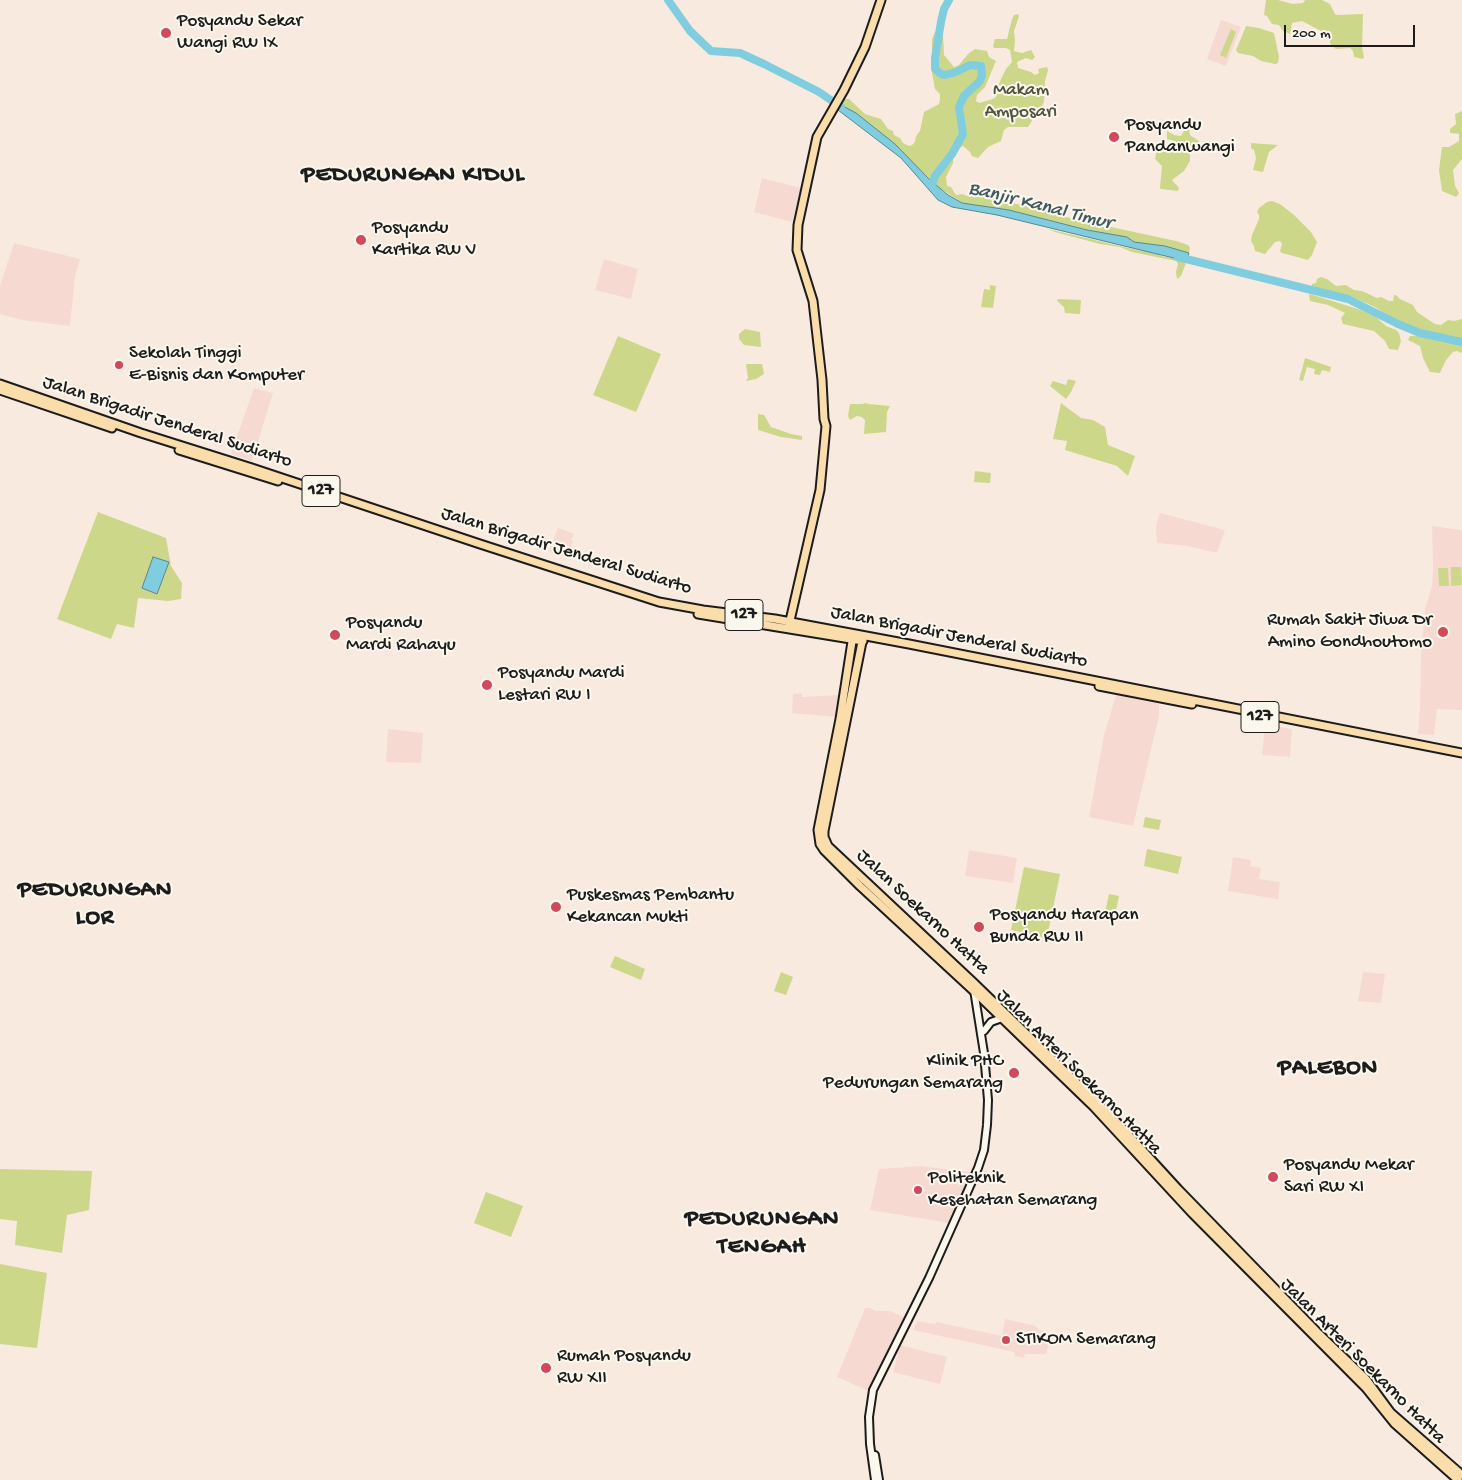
<!DOCTYPE html>
<html>
<head>
<meta charset="utf-8">
<style>
  body { margin:0 }
  #map { position:relative; width:1462px; height:1480px; overflow:hidden; background:#f9eae0; font-family:"Gochi Hand",sans-serif }
  canvas { display:block }
  .scale { position:absolute; left:1284px; top:25px; width:131px; height:22px; box-sizing:border-box; border:2px solid #1c1c1c; border-top:0; padding-left:6px; font-size:15px; line-height:18px; white-space:nowrap; color:#1c1c1c; -webkit-text-stroke:4px #fbf7ec; paint-order:stroke }
</style>
</head>
<body>
<div id="map">
<canvas width="1462" height="1480"></canvas>
<div class="scale">200 m</div>
</div>
<script>
const g = document.querySelector('canvas').getContext('2d');
g.lineJoin = 'round';
function fillPath(path, color) {
  g.fillStyle = color;
  g.fill(path, 'evenodd');
}
function toPath(rows) {
  const path = new Path2D();
  for (const r of rows) {
    path.moveTo(r[0], r[1]);
    for (let i = 2; i < r.length; i += 2) path.lineTo(r[i], r[i + 1]);
  }
  return path;
}
function trace(path, color, width, dash) {
  g.strokeStyle = color;
  g.lineWidth = width;
  g.lineCap = dash ? 'butt' : 'round';
  g.setLineDash(dash || []);
  g.stroke(path);
}
function drawText(font, color, halo, rows, align = 'center') {
  g.font = font + ' "Gochi Hand",sans-serif';
  g.lineWidth = 4;
  g.setLineDash([]);
  g.textBaseline = 'middle';
  g.strokeStyle = halo;
  g.fillStyle = color;
  for (const [text, x, y, turn = 0] of rows) {
    g.save();
    g.translate(x, y);
    g.rotate((+turn || 0) * Math.PI / 180);
    g.textAlign = isNaN(turn) ? turn : align;
    if (halo) g.strokeText(text, 0, 0);
    g.fillText(text, 0, 0);
    g.restore();
  }
}
const built = toPath([
  [1221,20,1241,27,1226,66,1207,59],
  [762,178,801,188,792,222,754,212],
  [14,243,80,259,75,277,70,326,22,320,0,314,0,285],
  [604,259,638,269,631,299,595,290],
  [254,388,273,393,252,461,231,454],
  [1160,513,1225,530,1217,553,1188,546,1157,543,1156,527],
  [1432,526,1462,530,1462,710,1437,709,1434,735,1418,734,1420,708,1421,655,1425,609,1432,586,1433,566],
  [558,528,574,534,571,540,573,541,567,558,549,551],
  [802,693,802,697,839,695,836,717,792,713,793,694],
  [1116,695,1159,704,1159,716,1133,826,1089,817,1104,735],
  [1265,725,1292,729,1290,757,1262,755],
  [388,729,423,733,421,763,386,762],
  [969,850,1017,858,1013,883,965,876],
  [1233,857,1251,860,1250,866,1261,868,1259,879,1280,882,1278,899,1228,891],
  [1363,972,1385,974,1381,1003,1358,1001],
  [920,1166,971,1172,949,1223,870,1210,879,1169],
  [865,1308,870,1308,876,1311,890,1311,904,1317,871,1392,837,1377],
  [1005,1319,1036,1326,1039,1330,1052,1334,1046,1354,1025,1354,1024,1358,1015,1356,1014,1352,913,1330,917,1321,935,1324,936,1322,1002,1336],
  [900,1345,947,1357,940,1384,893,1372]
]);
const green = toPath([
  [1266,0,1278,0,1293,4,1303,3,1305,0,1322,0,1330,4,1335,14,1337,15,1363,14,1362,47,1364,57,1363,59,1354,57,1353,51,1350,48,1336,49,1331,45,1329,39,1323,32,1302,21,1292,23,1290,34,1283,31,1279,25,1272,24,1267,16,1264,15],
  [1018,14,1019,16,1014,31,1015,40,1014,51,1022,53,1031,50,1035,57,1032,60,1026,58,1019,61,1017,62,1018,68,1031,72,1035,75,1039,73,1038,69,1047,67,1048,70,1045,81,1044,102,1028,127,1008,127,1004,130,1001,141,988,147,978,158,972,156,970,152,963,146,960,148,953,157,953,163,946,177,947,186,951,187,956,195,962,194,970,197,976,195,1026,206,1102,227,1111,227,1176,241,1188,245,1190,248,1189,253,1165,246,1134,242,1123,238,1087,230,1009,210,962,203,940,188,856,113,841,105,844,99,849,99,865,114,881,119,888,129,893,131,894,135,900,138,903,143,909,146,912,145,915,142,916,136,920,131,924,112,939,104,940,99,940,94,935,89,932,73,932,39,935,32,942,32,943,33,944,55,954,67,959,65,968,54,975,49,987,51,989,57,996,61,985,87,977,95,976,101,979,103,993,99,996,97,996,91,1001,79,1006,69,1012,62,1010,50,1006,48,994,48,993,46,995,39,1007,39,1012,19,1014,15],
  [1246,26,1259,28,1274,33,1279,57,1278,63,1275,64,1261,61,1253,56,1238,53,1236,50],
  [1231,29,1236,32,1226,58,1220,55],
  [1462,111,1462,159,1453,170,1455,186,1459,193,1456,197,1442,191,1439,170,1442,147,1449,147,1459,141,1459,134,1450,133,1450,129,1456,124,1455,114],
  [1183,125,1189,127,1190,135,1199,141,1198,147,1195,147,1190,151,1190,161,1184,171,1172,180,1179,188,1178,191,1161,189,1160,188,1162,166,1155,159,1158,144,1159,143,1178,148,1178,142,1167,139,1167,131,1174,135,1181,136,1184,131],
  [1251,143,1278,145,1269,152,1263,172,1253,170,1256,158,1254,150,1251,148],
  [1272,201,1280,204,1294,215,1311,232,1317,242,1312,255,1308,260,1282,253,1280,251,1282,244,1280,241,1275,242,1265,254,1255,251,1254,246,1251,241,1252,235,1259,219,1259,215,1257,212,1259,208,1267,202],
  [1048,229,1137,250,1147,251,1165,257,1180,259,1186,261,1186,263,1181,276,1177,279,1176,272,1178,264,1176,261,1132,252,1120,247,1100,244,1055,232],
  [1321,277,1327,279,1336,286,1346,285,1354,290,1362,291,1377,298,1381,297,1389,301,1393,301,1394,295,1396,295,1400,299,1413,305,1417,312,1435,324,1441,325,1448,320,1454,321,1462,319,1462,339,1420,330,1392,318,1375,307,1350,296,1312,287,1312,284,1316,283,1317,279],
  [990,285,996,286,993,308,981,307,984,289,990,290],
  [1310,294,1361,310,1376,317,1386,326,1396,330,1399,333,1401,341,1398,350,1389,349,1385,341,1374,331,1343,324,1341,318,1345,313,1328,305,1310,301,1309,295],
  [1058,299,1081,300,1080,314,1065,313,1064,307,1057,301],
  [745,329,760,332,761,347,744,345,739,339,739,334],
  [1422,335,1462,344,1462,353,1457,351,1453,352,1446,360,1440,373,1430,372,1423,358,1420,346,1408,340,1410,336],
  [618,336,661,354,636,412,593,395],
  [1305,358,1331,367,1330,372,1322,370,1320,375,1314,374,1315,369,1307,367,1303,381,1299,380],
  [746,364,762,364,764,374,756,379,746,381,748,378],
  [1068,379,1076,381,1071,392,1066,399,1050,386,1053,381,1066,385],
  [866,403,869,404,890,406,887,412,886,432,864,434,865,420,862,417,857,416,850,420,848,416,850,404,862,404],
  [1061,403,1081,418,1093,420,1105,427,1108,445,1135,456,1128,476,1117,466,1065,450,1067,441,1053,439],
  [758,414,764,415,771,427,791,434,802,436,802,440,781,437,758,430],
  [975,471,991,473,990,483,974,482],
  [98,512,166,538,171,566,182,583,181,599,168,601,138,598,134,628,117,624,111,639,57,619],
  [1451,567,1461,567,1462,585,1451,586],
  [1438,568,1448,568,1449,586,1439,586],
  [1145,817,1161,820,1159,830,1143,827],
  [1147,849,1182,857,1178,874,1144,866],
  [1024,867,1060,874,1047,938,1011,930],
  [1109,894,1119,896,1114,920,1104,918],
  [615,956,645,969,641,980,610,967],
  [781,972,793,977,786,995,774,991],
  [0,1169,92,1171,89,1210,67,1215,62,1253,15,1245,17,1221,0,1219],
  [486,1192,523,1206,511,1237,474,1223],
  [0,1264,47,1273,37,1348,0,1344]
]);
const water = toPath([
  [841,105,856,113,895,144,929,179,948,195,962,203,1009,210,1087,230,1127,237,1134,242,1165,246,1189,253,1186,261,997,215,952,207,938,200,901,158,838,110,841,105],
  [153,557,169,562,157,594,142,588,153,557]
]);
const river = toPath([
  [668,0,690,31,711,51,740,53,764,64,819,92,841,107],
  [932,185,935,176,952,154,963,134,959,107,964,96,980,81,982,75,981,66,970,65,956,72,945,75,941,74,935,69,935,58,941,22,944,9,949,0],
  [1178,257,1348,299,1398,324,1420,333,1462,342]
]);
const secondary = toPath([
  [984,1031,991,1022,1002,1018],
  [875,1455,879,1480],
  [875,1480,870,1444,869,1417,873,1390,929,1278,978,1168,984,1150,987,1125,988,1100,984,1053,974,990]
]);
const primary = toPath([
  [0,384,141,433,252,468,480,544,659,602,703,610,775,619,909,644,1462,753],
  [0,390,112,428],
  [179,450,278,481],
  [698,614,863,641],
  [789,625,820,490,826,426,824,419,822,380,813,301,797,250,798,225,817,137,844,90,865,47,881,0],
  [853,635,840,719,818,830,820,844,824,850,860,886,978,995,1094,1107,1192,1213,1366,1388,1395,1424,1458,1480],
  [863,637,824,831,824,837,828,846,974,983,1114,1119,1178,1189,1317,1332,1366,1379,1391,1413,1462,1475],
  [1099,686,1192,704]
]);
const markers = [
  [166,33,6,"#d1495b"],
  [1114,137,6,"#d1495b"],
  [361,240,6,"#d1495b"],
  [119,365,5,"#d1495b"],
  [1443,632,6,"#d1495b"],
  [335,635,6,"#d1495b"],
  [487,685,6,"#d1495b"],
  [556,907,6,"#d1495b"],
  [979,927,6,"#d1495b"],
  [1014,1073,6,"#d1495b"],
  [1273,1177,6,"#d1495b"],
  [918,1190,5,"#d1495b"],
  [1006,1340,5,"#d1495b"],
  [546,1368,6,"#d1495b"]
];
const shields = [
  [321,491,38],
  [744,615,38],
  [1260,717,38]
];
const shieldNames = [
  ["127",321,491],
  ["127",744,615],
  ["127",1260,717]
];
const poiNames = [
  ["Posyandu Sekar",177,22],
  ["Wangi RW IX",177,44],
  ["Posyandu",1125,126],
  ["Pandanwangi",1125,148],
  ["Posyandu",372,229],
  ["Kartika RW V",372,251],
  ["Sekolah Tinggi",129,354],
  ["E-Bisnis dan Komputer",129,376],
  ["Rumah Sakit Jiwa Dr",1432,621,"right"],
  ["Amino Gondhoutomo",1432,643,"right"],
  ["Posyandu",346,624],
  ["Mardi Rahayu",346,646],
  ["Posyandu Mardi",498,674],
  ["Lestari RW I",498,696],
  ["Puskesmas Pembantu",567,896],
  ["Kekancan Mukti",567,918],
  ["Posyandu Harapan",990,916],
  ["Bunda RW II",990,938],
  ["Klinik PHC",1003,1062,"right"],
  ["Pedurungan Semarang",1003,1084,"right"],
  ["Posyandu Mekar",1284,1166],
  ["Sari RW XI",1284,1188],
  ["Politeknik",928,1179],
  ["Kesehatan Semarang",928,1201],
  ["STIKOM Semarang",1016,1340],
  ["Rumah Posyandu",557,1357],
  ["RW XII",557,1379]
];
const parkNames = [
  ["Makam",1021,91],
  ["Amposari",1021,113]
];
const streetNames = [
  ["Jalan Brigadir Jenderal Sudiarto",167,423,18],
  ["Jalan Brigadir Jenderal Sudiarto",566,552,17],
  ["Jalan Brigadir Jenderal Sudiarto",959,638,11],
  ["Jalan Soekarno Hatta",922,913,43],
  ["Jalan Arteri Soekarno Hatta",1078,1073,45],
  ["Jalan Arteri Soekarno Hatta",1362,1362,45]
];
const waterNames = [
  ["Banjir Kanal Timur",1040,207,14]
];
const districtNames = [
  ["PEDURUNGAN KIDUL",413,176],
  ["PEDURUNGAN",95,891],
  ["LOR",95,919],
  ["PALEBON",1328,1069],
  ["PEDURUNGAN",762,1220],
  ["TENGAH",762,1248]
];
fillPath(built, '#f6dad2');
fillPath(green, '#ccd78a');
fillPath(water, '#80cde0');
trace(water, '#588692', 1);
trace(river, '#80cde0', 8);
trace(secondary, '#1c1c1c', 10);
trace(primary, '#1c1c1c', 11);
trace(secondary, '#fbf7ec', 6);
trace(primary, '#faddab', 7);
for (const [x, y, r, color] of markers) {
  const dot = new Path2D();
  dot.arc(x, y, r, 0, 2 * Math.PI);
  g.fillStyle = color;
  g.fill(dot);
  trace(dot, '#fbf7ec', 2);
}
for (const [x, y, w] of shields) {
  const box = new Path2D();
  box.roundRect(x - w / 2, y - 15.5, w, 31, 4);
  g.fillStyle = '#fbf7ec';
  g.fill(box);
  trace(box, '#1c1c1c', 1);
}
drawText('bold 18px', '#1c1c1c', null, shieldNames);
drawText('19px', '#1c1c1c', '#fbf7ec', poiNames, 'left');
drawText('19px', '#51543d', '#fbf7ec', parkNames);
drawText('19px', '#1c1c1c', '#fbf7ec', streetNames);
drawText('italic 20px', '#3f5a61', '#fbf7ec', waterNames);
g.letterSpacing = '1px';
drawText('bold 24px', '#1c1c1c', '#fbf7ec', districtNames);
g.letterSpacing = '0px';
</script>
</body>
</html>
